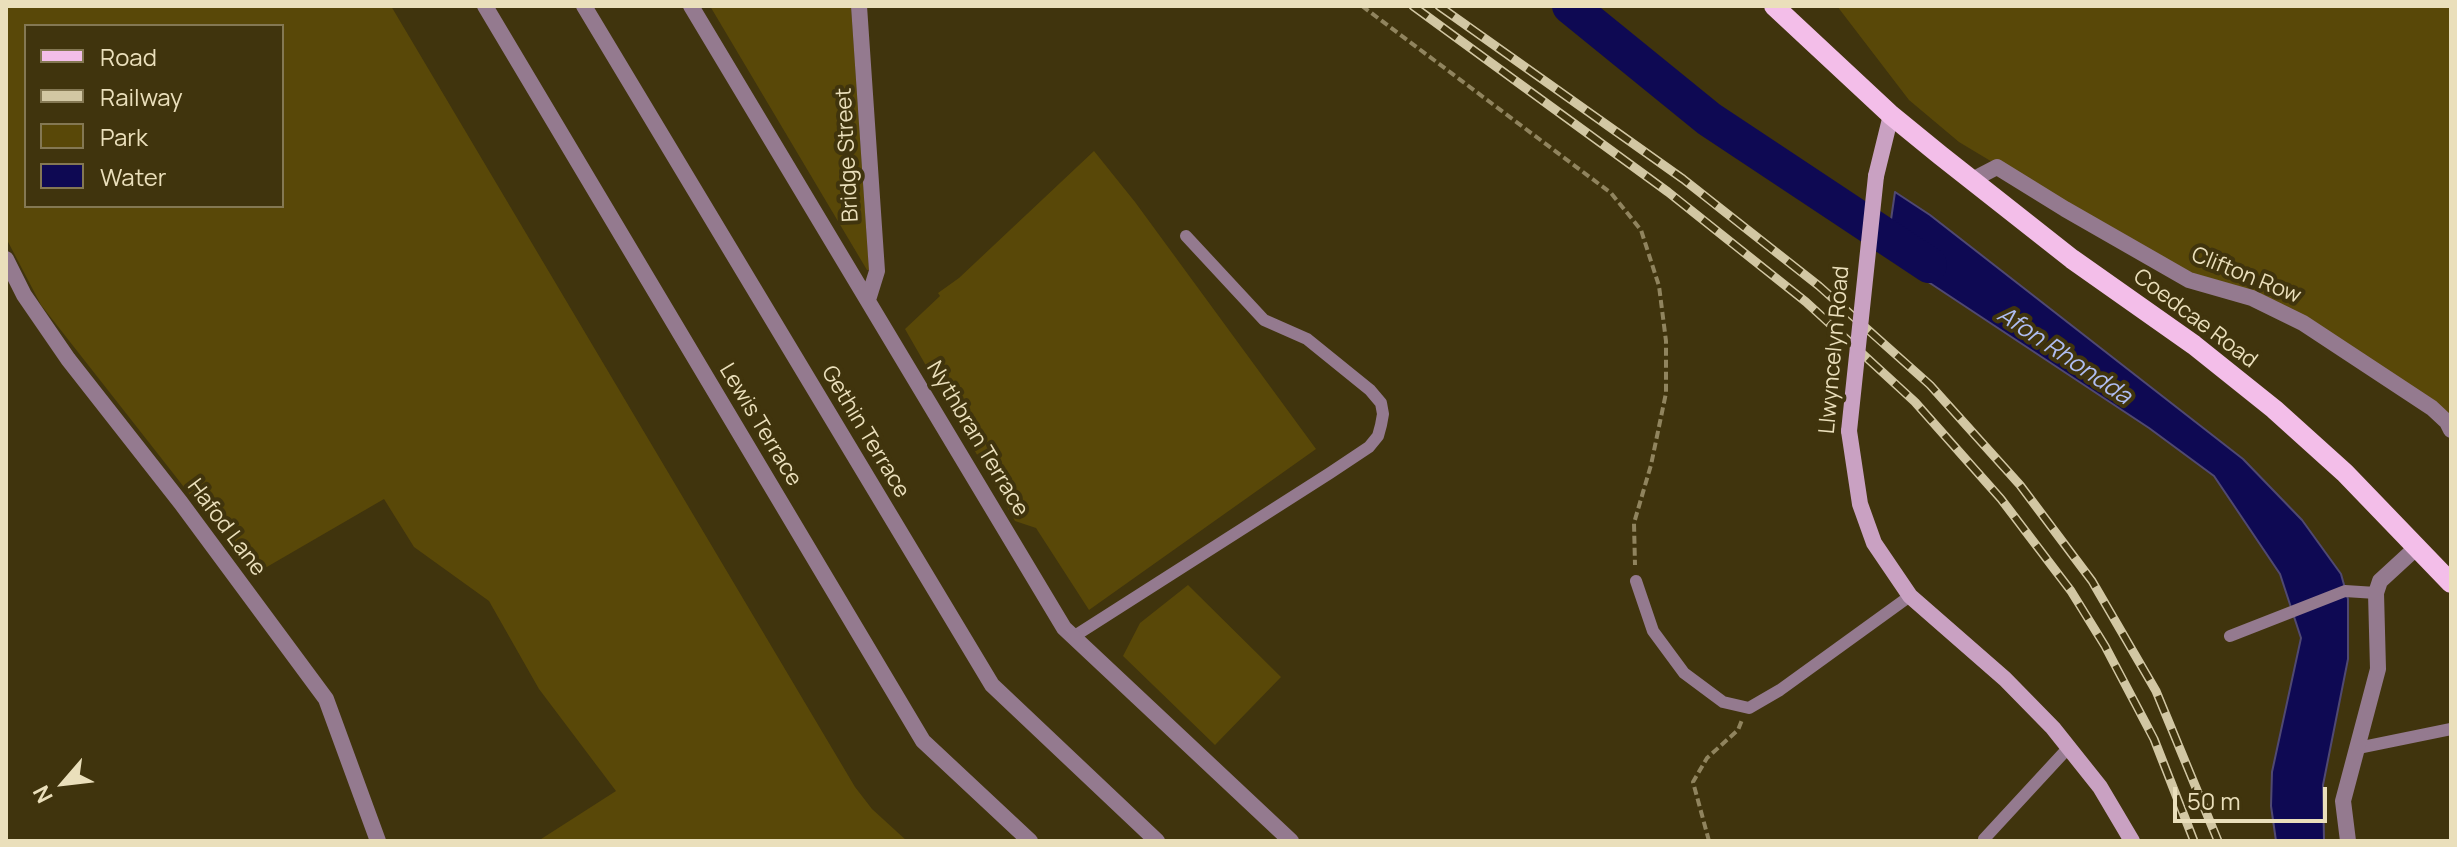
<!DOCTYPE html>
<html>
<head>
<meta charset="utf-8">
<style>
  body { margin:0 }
  #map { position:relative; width:2457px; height:847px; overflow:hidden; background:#40340d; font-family:Manrope,sans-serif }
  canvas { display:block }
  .frame { position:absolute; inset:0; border:8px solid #eadfbb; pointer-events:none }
  .legend { position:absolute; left:24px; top:24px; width:260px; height:184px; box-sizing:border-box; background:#40340d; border:2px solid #847853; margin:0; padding:10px 14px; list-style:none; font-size:24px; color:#eadfbb }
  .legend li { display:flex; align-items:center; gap:16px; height:40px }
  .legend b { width:40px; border:2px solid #847853 }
  .north { position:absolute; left:24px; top:743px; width:80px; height:80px; -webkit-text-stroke:6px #40340d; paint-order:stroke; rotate:242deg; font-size:22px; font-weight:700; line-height:32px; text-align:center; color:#eadfbb }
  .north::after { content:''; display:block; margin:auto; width:28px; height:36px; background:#eadfbb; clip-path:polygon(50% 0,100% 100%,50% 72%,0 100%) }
  .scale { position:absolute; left:2173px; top:787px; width:154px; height:36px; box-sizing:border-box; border:4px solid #eadfbb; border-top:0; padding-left:10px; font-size:24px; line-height:28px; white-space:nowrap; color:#eadfbb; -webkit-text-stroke:6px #40340d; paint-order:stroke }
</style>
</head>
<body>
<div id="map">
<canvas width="2457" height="847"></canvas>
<div class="frame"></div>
<ul class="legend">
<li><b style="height:10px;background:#f3bee9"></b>Road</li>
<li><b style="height:10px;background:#d2c7a3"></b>Railway</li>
<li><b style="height:22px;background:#594808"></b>Park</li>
<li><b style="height:22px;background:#0e0953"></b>Water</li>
</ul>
<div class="north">N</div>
<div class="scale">50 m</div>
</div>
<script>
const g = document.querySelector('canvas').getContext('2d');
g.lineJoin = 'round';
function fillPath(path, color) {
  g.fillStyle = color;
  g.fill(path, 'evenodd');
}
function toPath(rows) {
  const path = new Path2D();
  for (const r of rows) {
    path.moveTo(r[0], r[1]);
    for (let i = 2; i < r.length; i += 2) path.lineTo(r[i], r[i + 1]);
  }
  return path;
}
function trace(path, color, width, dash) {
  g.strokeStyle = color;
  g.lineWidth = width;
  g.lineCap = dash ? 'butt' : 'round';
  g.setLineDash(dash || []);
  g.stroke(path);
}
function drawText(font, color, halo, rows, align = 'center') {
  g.font = font + ' Manrope,sans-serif';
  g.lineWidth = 8;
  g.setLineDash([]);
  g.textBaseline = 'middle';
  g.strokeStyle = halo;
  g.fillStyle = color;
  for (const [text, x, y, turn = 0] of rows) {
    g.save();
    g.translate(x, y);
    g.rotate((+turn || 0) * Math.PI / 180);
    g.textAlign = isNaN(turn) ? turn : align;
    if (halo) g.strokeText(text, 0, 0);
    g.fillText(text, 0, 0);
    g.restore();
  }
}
const green = toPath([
  [6,6,391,6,855,787,872,809,907,841,538,841,616,791,539,689,489,601,414,547,384,499,253,575,41,305,6,238],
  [26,26,282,26,282,206,26,206],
  [710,6,851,6,869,270,867,270],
  [1837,6,2451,6,2451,430,2303,323,2189,280,1959,142,1909,100],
  [1094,151,1135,202,1316,449,1089,610,1036,528,1015,521,905,329,940,296,938,293,959,278],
  [1188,585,1281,677,1215,745,1123,656,1140,623]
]);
const water = toPath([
  [1895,192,1930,215,2243,459,2302,520,2341,574,2348,599,2348,659,2323,785,2324,841,2276,841,2271,806,2272,772,2301,638,2280,574,2214,476,2149,428,1886,254,1895,192]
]);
const river = toPath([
  [1570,6,1709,119,1929,265]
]);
const path = toPath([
  [1362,6,1611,193,1641,230,1659,286,1666,341,1666,393,1651,465,1634,523,1635,565],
  [1709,841,1693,782,1707,758,1738,730,1742,720]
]);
const lane = toPath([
  [1636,581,1653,631,1684,673,1723,702,1749,708,1780,690,1910,596],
  [2230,636,2345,591,2376,593],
  [1073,637,1330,473,1369,447,1378,436,1381,425,1383,414,1381,403,1370,390,1307,339,1264,320,1186,236],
  [2358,748,2451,729],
  [1984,839,2069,747]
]);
const street = toPath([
  [485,6,923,741,1030,841],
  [584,6,992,685,1157,841],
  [691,6,1064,628,1291,841],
  [859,6,877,271,868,300],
  [1972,180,1997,167,2065,209,2189,280,2252,298,2303,323,2432,408,2447,422,2451,430],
  [6,259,24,295,68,359,181,503,326,699,378,841],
  [2348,841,2343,801,2378,669,2376,593,2380,581,2417,547]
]);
const secondary = toPath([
  [1876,176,1891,115],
  [1849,431,1860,504,1874,543,1910,596,2005,679,2053,728,2100,787,2132,841]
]);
const primary = toPath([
  [1774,6,1891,115,1940,155,2072,259,2194,345,2274,409,2345,473,2451,583]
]);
const rail = toPath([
  [1413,6,1668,192,1806,302,1915,402,2001,499,2071,591,2105,646,2154,739,2194,841],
  [1439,6,1683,179,1819,286,1930,385,2020,485,2092,581,2156,691,2218,841]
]);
const secondaryBridge = toPath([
  [1849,431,1876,176]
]);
const streetNames = [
  ["Bridge Street",848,155,-93],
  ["Clifton Row",2246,276,22],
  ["Coedcae Road",2195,319,37],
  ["Llwyncelyn Road",1835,350,-85],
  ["Lewis Terrace",760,425,59],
  ["Gethin Terrace",865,432,59],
  ["Nythbran Terrace",977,439,59],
  ["Hafod Lane",226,528,53]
];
const waterNames = [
  ["Afon Rhondda",2064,356,34]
];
fillPath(green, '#594808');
fillPath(water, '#0e0953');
trace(water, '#504972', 2);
trace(river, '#0e0953', 36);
trace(path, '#90845e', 4, [8, 4]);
trace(lane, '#947a8f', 12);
trace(street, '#947a8f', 16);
trace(secondary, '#c9a1c2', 16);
trace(primary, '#f3bee9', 20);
trace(rail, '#d2c7a3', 9);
trace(rail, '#40340d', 6, [18]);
trace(secondaryBridge, '#c9a1c2', 16);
drawText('22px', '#eadfbb', '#40340d', streetNames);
drawText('italic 24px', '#afbdf1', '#40340d', waterNames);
</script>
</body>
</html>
